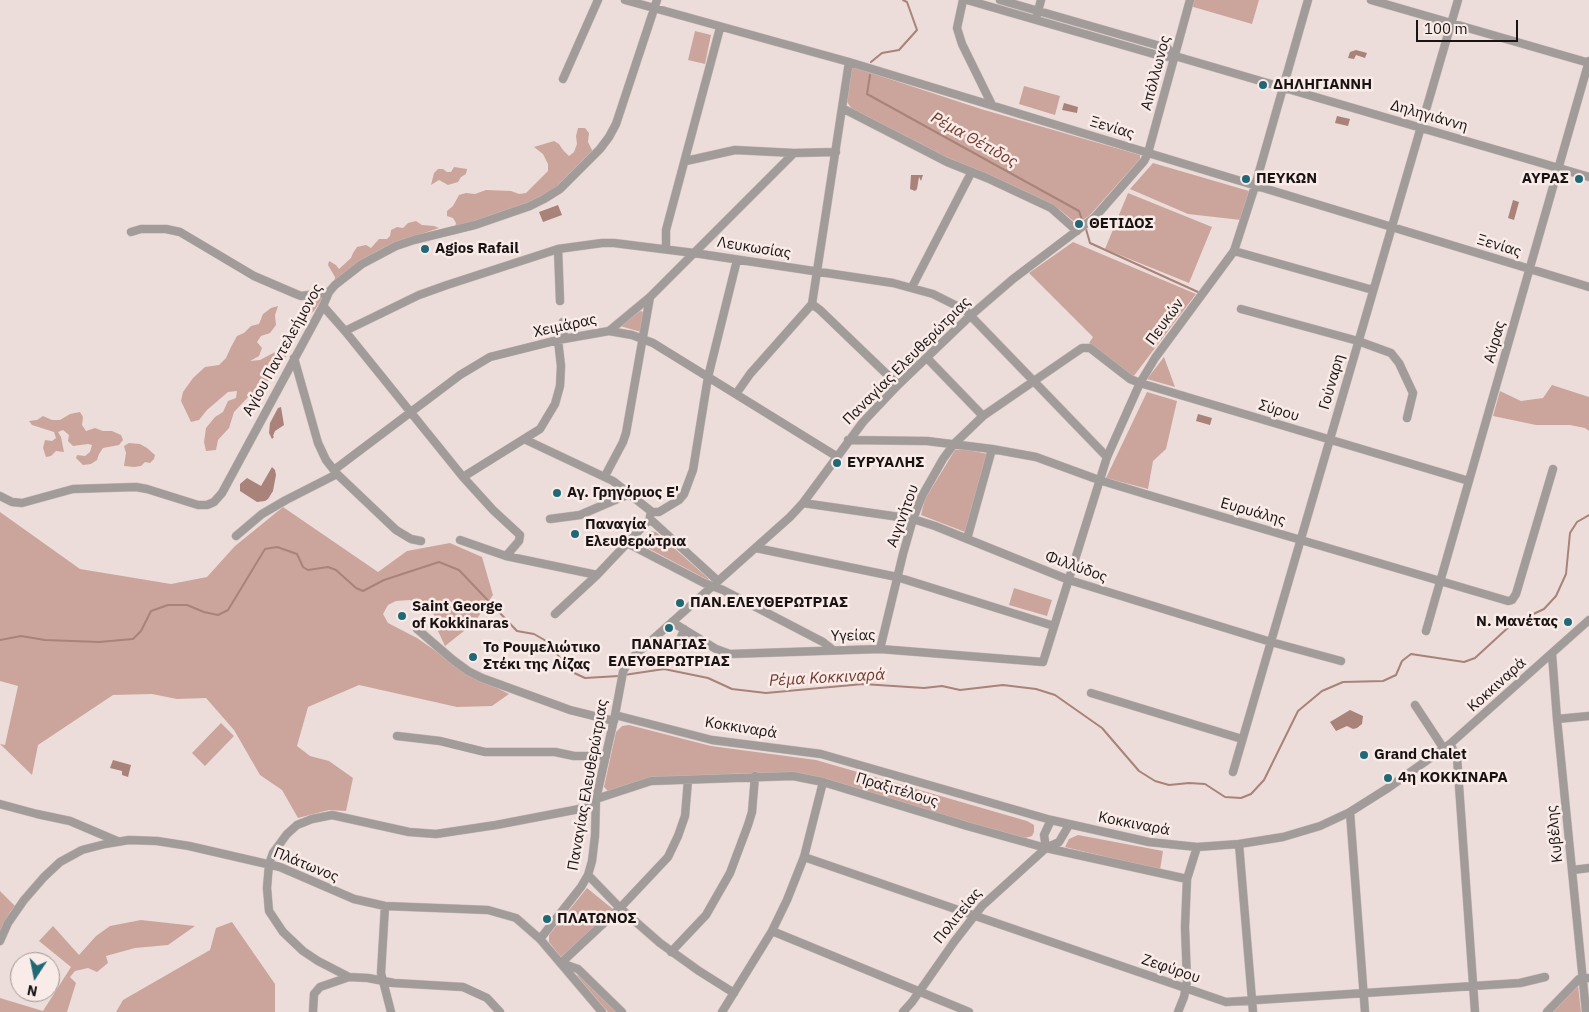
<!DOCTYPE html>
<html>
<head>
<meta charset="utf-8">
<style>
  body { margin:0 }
  #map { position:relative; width:1589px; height:1012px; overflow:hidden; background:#ecddda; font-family:"IBM Plex Sans",sans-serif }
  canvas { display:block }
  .north { position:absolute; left:10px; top:952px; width:50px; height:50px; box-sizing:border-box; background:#f9ebe7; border:1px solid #9f9592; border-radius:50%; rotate:191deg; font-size:14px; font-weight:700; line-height:20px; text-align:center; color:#191413 }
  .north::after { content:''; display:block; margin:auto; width:18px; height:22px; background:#216876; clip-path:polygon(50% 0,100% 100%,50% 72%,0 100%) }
  .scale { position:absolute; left:1416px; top:20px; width:102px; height:22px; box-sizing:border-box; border:2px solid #191413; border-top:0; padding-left:6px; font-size:15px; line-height:18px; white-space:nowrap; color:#191413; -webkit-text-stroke:4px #f9ebe7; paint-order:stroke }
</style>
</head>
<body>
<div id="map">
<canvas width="1589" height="1012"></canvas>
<div class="north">N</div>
<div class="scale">100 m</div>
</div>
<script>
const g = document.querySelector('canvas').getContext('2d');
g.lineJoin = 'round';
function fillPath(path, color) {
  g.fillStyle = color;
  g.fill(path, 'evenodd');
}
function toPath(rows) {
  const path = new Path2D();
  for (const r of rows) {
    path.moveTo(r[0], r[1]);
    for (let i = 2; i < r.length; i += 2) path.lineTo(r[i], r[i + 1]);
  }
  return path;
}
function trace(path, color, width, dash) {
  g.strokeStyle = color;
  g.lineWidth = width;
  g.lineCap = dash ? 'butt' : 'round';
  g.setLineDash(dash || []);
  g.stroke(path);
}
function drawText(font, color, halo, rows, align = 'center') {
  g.font = font + ' "IBM Plex Sans",sans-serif';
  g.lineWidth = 5;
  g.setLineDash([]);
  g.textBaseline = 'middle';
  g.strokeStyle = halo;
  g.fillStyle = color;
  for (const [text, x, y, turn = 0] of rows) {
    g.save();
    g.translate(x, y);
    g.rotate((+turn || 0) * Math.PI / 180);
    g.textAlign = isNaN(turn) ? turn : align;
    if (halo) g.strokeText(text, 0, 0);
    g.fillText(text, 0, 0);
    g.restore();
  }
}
const green = toPath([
  [1191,0,1259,0,1252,24,1190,6],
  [695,31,711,35,705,64,688,60],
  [853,67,981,109,1140,155,1140,159,1090,215,1077,224,1060,210,966,169,852,109,847,102,852,68],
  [1024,86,1060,96,1055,115,1019,104],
  [578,128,585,128,589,133,588,142,592,150,592,154,553,191,533,201,455,228,456,223,453,218,447,216,447,211,453,206,459,195,466,193,475,194,486,190,511,191,519,194,526,193,548,171,548,164,543,154,534,147,554,141,559,144,563,150,569,156,574,152,577,144,576,136],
  [1153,163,1249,191,1241,220,1188,214,1130,189],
  [454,167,467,169,466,174,461,177,458,182,448,185,439,180,431,185,434,173,438,169,443,169,447,172,451,172],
  [1128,193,1212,227,1189,283,1105,249],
  [416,221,422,225,434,226,439,228,398,242,376,252,344,273,334,283,335,277,328,265,329,261,336,265,339,269,351,258,353,253,357,247,366,245,371,248,379,239,387,239,390,236,391,230,397,227,403,228,408,223],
  [1073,242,1196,294,1133,377,1089,343,1093,337,1029,273],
  [324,296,314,311,297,325,302,307,306,302,313,297],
  [278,306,275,315,276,325,270,333,261,336,257,342,262,348,259,356,250,361,260,360,277,351,280,344,287,339,293,341,290,350,273,376,262,387,252,393,234,412,229,428,218,440,216,450,206,451,204,442,206,428,215,417,223,412,228,401,236,398,237,391,228,392,207,410,199,420,191,422,181,401,183,392,193,378,205,367,219,365,226,358,231,347,237,336,244,333,251,326,259,324,263,314,271,308],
  [640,311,644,312,641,332,620,326],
  [1164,357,1175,387,1147,379],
  [1552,385,1589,397,1589,431,1585,428,1570,425,1536,425,1493,416,1500,391,1521,401,1543,398],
  [1147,392,1177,401,1166,449,1153,461,1148,489,1106,478],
  [80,412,83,417,82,425,86,431,95,428,103,431,112,431,121,435,123,440,119,445,103,448,99,454,97,460,91,464,83,465,76,458,77,455,85,456,90,452,92,445,88,444,73,446,68,441,69,435,63,430,58,432,61,437,64,452,56,451,51,456,46,457,43,448,45,440,52,441,56,438,54,432,32,425,29,421,37,420,43,416,52,420,60,420,70,414],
  [129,443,140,444,147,448,155,455,154,459,150,463,145,462,141,466,134,467,124,466,126,453,124,446],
  [963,449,988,454,965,532,921,515,925,499,955,450],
  [283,507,378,572,407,551,450,543,482,557,493,595,474,623,445,646,438,631,436,617,427,607,410,600,396,601,388,605,383,614,388,623,417,638,469,674,509,694,492,706,457,707,359,685,308,707,297,746,310,756,329,761,353,778,346,811,329,810,298,818,282,790,260,775,234,730,206,698,177,699,152,694,113,695,38,745,32,775,0,744,5,745,18,686,0,681,0,512,80,569,171,584,207,577,235,546],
  [651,531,656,532,709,579,708,580,642,545,641,543],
  [1014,588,1052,600,1047,616,1009,605],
  [221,723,234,736,205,766,192,753],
  [629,725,711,746,816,760,1027,821,1034,825,1034,832,1032,836,1025,838,969,824,827,779,807,775,756,773,658,777,639,781,609,792,604,787,616,732,622,726],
  [1078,835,1163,851,1160,870,1065,847,1069,839],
  [587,888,614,910,561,957,549,942,549,935],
  [0,891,15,906,10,912,0,934],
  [141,920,195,926,168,945,135,948,106,956,108,963,97,972,88,968,75,971,70,977,76,983,67,1012,0,1012,0,998,43,1011,71,967,39,941,53,926,79,955,96,936,110,926],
  [232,922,275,984,275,1012,116,1012,123,1000,210,950,216,928],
  [579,974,618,1012,608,1012,577,976],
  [1578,985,1581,1012,1553,1012]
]);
const water = toPath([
  [1356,50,1367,53,1365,58,1356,55,1354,59,1348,58,1350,52],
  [1064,103,1078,107,1077,113,1062,110],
  [1337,116,1350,119,1348,126,1335,123],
  [911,175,923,175,921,181,919,177,917,189,915,191,910,189],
  [1513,200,1519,202,1514,220,1508,218],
  [558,205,562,215,543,222,539,212],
  [281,407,284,425,275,431,273,436,274,437,272,439,269,433,270,423,278,408],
  [1198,414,1212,418,1210,425,1196,421],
  [272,467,275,470,276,475,273,491,268,499,265,501,257,502,240,491,240,484,247,478,261,486],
  [1350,710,1363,716,1362,724,1357,728,1353,729,1347,726,1336,731,1330,722],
  [113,760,131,765,128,777,122,775,122,771,110,768]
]);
const stream = toPath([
  [871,62,882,53,899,50,917,30,907,2,903,0],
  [870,75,867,94,1079,211,1082,220],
  [1086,229,1090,243,1198,292],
  [0,640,21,636,45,640,99,642,133,639,141,631,151,611,168,605,187,605,204,612,218,615,228,610,265,549,277,547,297,554,303,567,308,570,328,567,336,570,356,588,363,591,384,580,439,562,459,570,517,631,534,634,548,642,570,671,585,678,619,676],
  [624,675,664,669,708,678,732,689,766,693,863,684,924,688,942,686,960,690,1003,685,1036,689,1055,695,1102,728,1139,771,1155,781,1169,785,1189,783,1205,784,1225,797,1241,798,1251,794,1264,780,1298,711,1322,691,1343,682,1383,681,1396,675,1402,661,1411,654,1464,662,1475,658,1512,624,1544,609,1556,596,1566,574,1570,533,1577,522,1589,515]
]);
const minor = toPath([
  [625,0,849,62,1589,287],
  [963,0,957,28,962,44,992,105],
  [967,0,1164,57,1175,56,1589,177],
  [1000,0,1167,48,1175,56],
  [1371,0,1589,63],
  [1037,15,1041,0],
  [563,79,598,0],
  [842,108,947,162,987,178,1051,208,1077,231],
  [686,161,735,150,794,153],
  [131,232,141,229,166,229,180,232,254,276,296,294,301,296,329,292],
  [558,249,560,301],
  [666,249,666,230,720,28],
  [1234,251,1373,290],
  [912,287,971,173],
  [812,304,820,310,898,385],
  [323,306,345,331,463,477,493,510,520,535,519,541,506,556],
  [1241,309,1358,341,1391,353,1399,363,1413,393,1407,418],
  [563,322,564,339],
  [345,331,419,295,447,285,558,249,602,243,614,243,694,253,893,283,933,294,965,310,1107,457],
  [609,331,650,297,794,153,836,152],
  [294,358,318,443,326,460,337,474,396,530,411,539,421,541],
  [927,358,983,416],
  [736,394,750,374,812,304,849,62],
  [524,439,613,481,652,512],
  [848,440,927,441,992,449,1036,457,1099,480,1155,497,1508,601,1512,600,1516,594,1553,469],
  [334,470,460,375,490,357,558,340,609,331,632,335,653,343,836,456],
  [605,476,623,442,626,433,650,297],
  [463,477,540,429,555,404,560,386,561,366,558,340],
  [0,496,12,502,22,503,73,489,136,487,147,489,198,505,207,505,214,502,222,493,323,306,329,292,335,285,362,264,396,246,414,240,475,225,530,206,544,199,560,189,600,149,609,137,616,124,657,0],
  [803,503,913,519,935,526,1069,580,1271,642,1341,661],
  [652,512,659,512,679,500,684,494,693,470,708,377,737,260],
  [650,516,650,519,718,581],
  [550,519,580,515,629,494],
  [236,536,262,514,286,500,337,474],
  [967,539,992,449],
  [460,540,506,556,597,575],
  [627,543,704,583,723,590,823,642,833,650],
  [756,548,897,577,1054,626],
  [555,614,597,575,650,519],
  [672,622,716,649,730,654,880,649,1043,662,1107,457,1140,383,1155,358,1234,251,1255,186,1308,0],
  [417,629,453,660,468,671,482,678,570,710,614,721],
  [1426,631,1589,61],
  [645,646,676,643,680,640,684,629],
  [880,649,903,554,913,519,922,496,943,459,954,444,983,416,1082,348,1090,348,1130,379,1140,383,1469,481],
  [1552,654,1557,719,1586,1012],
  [1091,693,1242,739],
  [1415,705,1444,749],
  [615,715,712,740,821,754,1051,820,1149,842,1197,847,1239,844,1283,837,1320,826,1350,812,1388,788,1450,744,1589,620],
  [1557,719,1589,716],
  [397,736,440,741,485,752,555,752,574,756,606,756],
  [1450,744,1457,757,1475,1012],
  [1233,772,1458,0],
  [596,799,651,781,793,776,823,782,967,826,1046,848,1187,879],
  [0,804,37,814,70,821,117,841],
  [1350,812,1365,1012],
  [1051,820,1044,835,1046,848,1059,842,1069,825],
  [1239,844,1253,1012],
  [804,857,1226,1002,1520,983,1545,977],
  [1573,870,1589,868],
  [588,875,620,908,660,943,699,971,734,993],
  [385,906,381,973,391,1012],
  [772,931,969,1012],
  [540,939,581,887,588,875,592,861,595,836,596,799,615,715,623,672,627,664,634,656,790,517,803,503,863,422,898,385,970,316,1013,279,1095,217,1144,161,1148,153,1190,0],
  [0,941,8,923,24,900,44,877,60,862,82,850,105,844,129,840,157,841,189,846,280,867,354,899,385,906,488,910,516,918,540,939,602,1012],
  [671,952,706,915,730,873,748,825,752,812,755,776],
  [561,963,620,908,668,857,678,836,685,816,688,780],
  [561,963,578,969,622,1012],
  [349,977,318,961,303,951,283,932,269,911,267,888,269,864,273,853,287,834,297,825,312,819,332,815,409,832,436,834,496,825,595,806],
  [313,1012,314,994,320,987,349,977,368,978,394,983,463,987,487,998,500,1012],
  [722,1012,772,931,787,900,804,857,823,782],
  [903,1012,912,1002,954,942,982,906,1046,848],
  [1178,1012,1184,997,1187,981,1185,927,1187,879,1197,847],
  [1547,1012,1579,979,1589,978]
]);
const markers = [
  [1263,85,5,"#216876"],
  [1246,179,5,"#216876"],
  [1579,179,5,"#216876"],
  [1079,224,5,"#216876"],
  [425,249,5,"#216876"],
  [837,463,5,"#216876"],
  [557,493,5,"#216876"],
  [575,534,5,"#216876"],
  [680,603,5,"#216876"],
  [402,616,5,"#216876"],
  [1568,622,5,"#216876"],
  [669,628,5,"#216876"],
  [473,657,5,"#216876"],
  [1364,755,5,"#216876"],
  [1388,778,5,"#216876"],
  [547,919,5,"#216876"]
];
const streetNames = [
  ["Απόλλωνος",1156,73,-75],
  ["Δηληγιάννη",1429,116,16],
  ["Ξενίας",1112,128,17],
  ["Ξενίας",1499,246,17],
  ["Λευκωσίας",754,248,9],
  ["Πευκών",1165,322,-54],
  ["Χειμάρας",565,326,-12],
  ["Αύρας",1495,342,-74],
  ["Αγίου Παντελεήμονος",283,350,-61],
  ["Παναγίας Ελευθερώτριας",907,361,-45],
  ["Γούναρη",1332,382,-74],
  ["Σύρου",1279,411,17],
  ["Ευρυάλης",1253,512,16],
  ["Αιγινήτου",903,516,-70],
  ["Φιλλύδος",1076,567,20],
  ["Υγείας",853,636,-1],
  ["Κοκκιναρά",1497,685,-42],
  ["Κοκκιναρά",741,728,9],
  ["Παναγίας Ελευθερώτριας",588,785,-80],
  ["Πραξιτέλους",897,790,17],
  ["Κοκκιναρά",1134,824,11],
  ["Κυβέλης",1555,834,-96],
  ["Πλάτωνος",306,865,22],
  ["Πολιτείας",958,916,-51],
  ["Ζεφύρου",1171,969,19]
];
const poiNames = [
  ["ΔΗΛΗΓΙΑΝΝΗ",1273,85],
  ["ΠΕΥΚΩΝ",1256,179],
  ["ΑΥΡΑΣ",1569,179,"right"],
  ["ΘΕΤΙΔΟΣ",1089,224],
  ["Agios Rafail",435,249],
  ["ΕΥΡΥΑΛΗΣ",847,463],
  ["Αγ. Γρηγόριος Ε'",567,493],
  ["Παναγία",585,525],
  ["Ελευθερώτρια",585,542],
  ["ΠΑΝ.ΕΛΕΥΘΕΡΩΤΡΙΑΣ",690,603],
  ["Saint George",412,607],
  ["of Kokkinaras",412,624],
  ["Ν. Μανέτας",1558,622,"right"],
  ["ΠΑΝΑΓΙΑΣ",669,645,"center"],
  ["ΕΛΕΥΘΕΡΩΤΡΙΑΣ",669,662,"center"],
  ["Το Ρουμελιώτικο",483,648],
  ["Στέκι της Λίζας",483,665],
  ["Grand Chalet",1374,755],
  ["4η ΚΟΚΚΙΝΑΡΑ",1398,778],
  ["ΠΛΑΤΩΝΟΣ",557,919]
];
const waterNames = [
  ["Ρέμα Θέτιδος",974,140,29],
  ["Ρέμα Κοκκιναρά",827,678,-3]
];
fillPath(green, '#cba59c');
fillPath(water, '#a98279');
trace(stream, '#a98279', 2);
trace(minor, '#c6b9b6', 9);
trace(minor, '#a19b99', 8);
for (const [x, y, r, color] of markers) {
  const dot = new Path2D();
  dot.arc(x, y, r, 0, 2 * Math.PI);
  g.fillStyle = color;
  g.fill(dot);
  trace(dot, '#f9ebe7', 2);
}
drawText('15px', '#191413', '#f9ebe7', streetNames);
drawText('bold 15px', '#191413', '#f9ebe7', poiNames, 'left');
drawText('italic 16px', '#6e382b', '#f9ebe7', waterNames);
</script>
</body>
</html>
